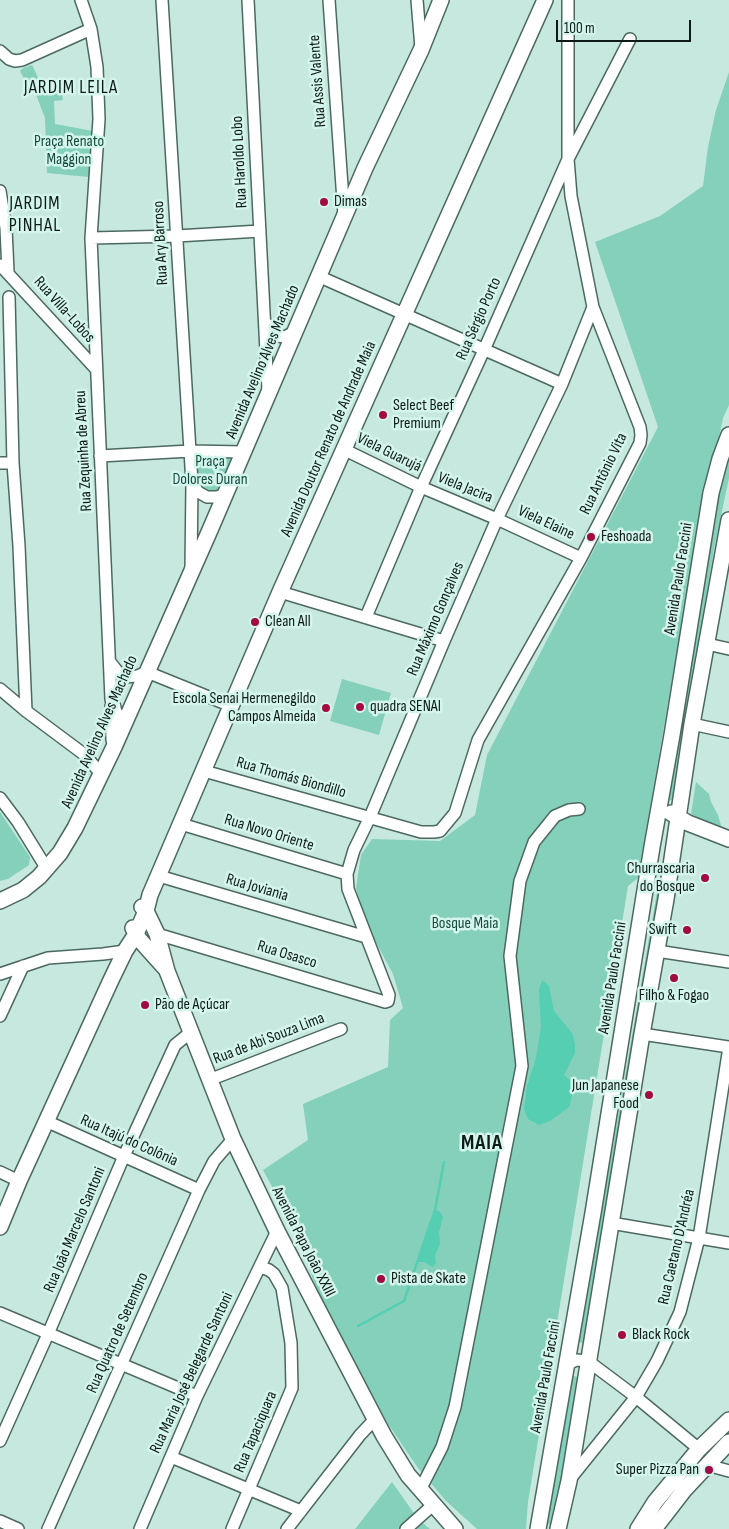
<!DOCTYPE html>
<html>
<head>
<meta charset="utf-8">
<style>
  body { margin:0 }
  #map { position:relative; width:729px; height:1529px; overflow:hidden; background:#c7e8de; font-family:"Sofia Sans Condensed",sans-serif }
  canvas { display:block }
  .scale { position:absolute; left:556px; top:20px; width:135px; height:22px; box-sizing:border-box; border:2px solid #0e1a17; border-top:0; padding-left:6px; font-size:15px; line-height:18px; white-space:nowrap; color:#0e1a17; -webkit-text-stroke:4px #d4f5eb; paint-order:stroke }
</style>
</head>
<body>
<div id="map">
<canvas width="729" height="1529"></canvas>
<div class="scale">100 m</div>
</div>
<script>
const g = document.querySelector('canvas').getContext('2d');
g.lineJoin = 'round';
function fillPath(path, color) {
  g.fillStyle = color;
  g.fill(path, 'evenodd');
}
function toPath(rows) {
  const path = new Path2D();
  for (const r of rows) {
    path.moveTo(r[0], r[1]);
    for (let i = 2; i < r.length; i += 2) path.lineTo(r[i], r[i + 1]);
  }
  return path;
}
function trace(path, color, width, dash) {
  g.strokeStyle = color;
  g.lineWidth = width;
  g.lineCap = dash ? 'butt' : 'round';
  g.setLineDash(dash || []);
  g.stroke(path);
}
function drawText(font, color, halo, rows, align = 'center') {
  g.font = font + ' "Sofia Sans Condensed",sans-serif';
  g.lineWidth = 5;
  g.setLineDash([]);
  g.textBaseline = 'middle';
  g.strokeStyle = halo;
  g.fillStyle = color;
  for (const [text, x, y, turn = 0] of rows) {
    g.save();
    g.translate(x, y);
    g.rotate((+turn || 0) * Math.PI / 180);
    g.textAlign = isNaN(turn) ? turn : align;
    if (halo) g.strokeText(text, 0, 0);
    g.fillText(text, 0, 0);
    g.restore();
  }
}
const green = toPath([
  [32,65,43,88,48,90,61,88,63,100,54,101,55,124,93,131,89,177,47,173,45,118,35,92,27,84,20,71,23,68],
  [729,72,729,405,723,418,690,574,638,878,628,886,528,1502,526,1529,477,1529,446,1501,418,1468,388,1424,318,1292,289,1218,263,1170,308,1140,303,1104,388,1067,390,1020,403,1008,393,974,366,924,356,888,361,855,372,839,440,841,475,815,487,755,658,427,595,242,660,216,703,186,708,147,716,110],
  [191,451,238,453,224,488,211,493,198,488],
  [729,452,729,478,714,549,674,801,667,799,718,494],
  [342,679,391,693,379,735,330,721],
  [696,782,709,794,711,802,718,815,722,829,691,814],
  [0,812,30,857,29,865,8,879,0,881],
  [659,880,663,899,586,1344,579,1342],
  [572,1376,580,1377,555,1526,546,1524],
  [392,1482,418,1519,430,1529,355,1529]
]);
const water = toPath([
  [542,980,549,986,554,1011,572,1033,575,1044,575,1053,564,1075,571,1081,572,1086,572,1096,569,1107,550,1121,539,1125,528,1119,524,1109,527,1086,536,1058,541,1027,539,990],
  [435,1210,439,1211,443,1217,439,1232,440,1244,435,1255,436,1263,433,1267,424,1262,418,1262]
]);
const stream = toPath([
  [358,1326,404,1301,435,1210,444,1162]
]);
const street = toPath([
  [81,0,91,29,97,67,99,119,91,238,111,699,113,707,117,713],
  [162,0,192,483,191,570],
  [248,0,268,390],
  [329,0,344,215],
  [417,0,421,48],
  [0,51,9,59,15,61,22,60,91,29],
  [0,191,6,228,8,272],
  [91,238,177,236,260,231],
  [0,265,96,369],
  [318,276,562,384],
  [9,297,13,463,19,546,26,711],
  [266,323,270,331,277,336,285,337,296,331],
  [343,449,421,487,497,519,581,558],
  [100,456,190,451,243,452],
  [0,463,13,463],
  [192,483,198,492,207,497,217,497,222,495,226,491],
  [280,592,444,641],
  [366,617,421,487,484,350,568,159,630,39],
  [707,644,729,649],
  [110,662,117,671,125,677,137,676,147,672,231,706],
  [0,689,26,711,85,755,101,774],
  [692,724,729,732],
  [204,771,421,832,434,832,440,831,455,813,478,740,581,558,640,443,641,435,640,427,593,307,571,196,568,159,568,0],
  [0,798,18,822,47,869],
  [181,824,347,874],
  [159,876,366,937],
  [157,934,385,1002,388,1001,389,995,348,889,347,874,354,850,370,817,444,641,497,519,562,384,593,307],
  [657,951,729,962],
  [0,974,48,958,103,954,125,951],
  [0,1016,23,966],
  [642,1034,729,1047],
  [209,1080,341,1029],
  [46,1121,199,1190],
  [0,1172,19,1181],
  [611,1223,729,1243],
  [0,1313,197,1396],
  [566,1365,576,1360,588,1361,636,1397,699,1449],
  [0,1441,48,1334,124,1156,175,1045,191,1032],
  [171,1457,301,1511],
  [707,1465,729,1471],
  [570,1479,636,1397,657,1361,680,1312,699,1238,729,1047],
  [420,1490,442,1447,455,1407,522,1066,510,956,520,881,534,842,555,816,569,810,579,809],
  [0,1521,18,1529],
  [48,1529,199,1190,214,1161,233,1139],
  [140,1529,197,1396,277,1231],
  [232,1529,292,1388,291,1343,282,1288,274,1274,269,1270,260,1267],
  [287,1529,360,1435,375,1419],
  [406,1529,433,1505]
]);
const secondary = toPath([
  [113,707,114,740],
  [671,813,688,823,729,839],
  [0,901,23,890,39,877,60,853,75,828,114,747,210,530,365,168,421,50,441,0],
  [142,907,146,911,157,934,167,971,233,1139,277,1231,384,1436,408,1475,455,1529],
  [133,928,139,939,165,968],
  [0,1227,19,1181,111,980,125,951,136,934,146,911,150,895,280,592,545,0],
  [538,1529,593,1213,652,847,672,735,711,493,720,459,729,435],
  [558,1529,569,1481,642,1034,666,899,692,724,729,520],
  [638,1529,655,1502,699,1449,729,1420],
  [654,1529,685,1489,729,1442]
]);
const markers = [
  [324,202,5,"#a30942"],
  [383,415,5,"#a30942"],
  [591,537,5,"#a30942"],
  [255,622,5,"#a30942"],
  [360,707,5,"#a30942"],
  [326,708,5,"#a30942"],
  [705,878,5,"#a30942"],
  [687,930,5,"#a30942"],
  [674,978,5,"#a30942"],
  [145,1005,5,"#a30942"],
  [649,1095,5,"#a30942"],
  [381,1279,5,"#a30942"],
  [622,1335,5,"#a30942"],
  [709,1470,5,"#a30942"]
];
const streetNames = [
  ["Rua Assis Valente",318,81,-94],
  ["Rua Haroldo Lobo",240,162,-93],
  ["Rua Ary Barroso",161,243,-93],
  ["Rua Villa-Lobos",64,310,48],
  ["Rua Sérgio Porto",479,319,-66],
  ["Avenida Avelino Alves Machado",263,362,-67],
  ["Avenida Doutor Renato de Andrade Maia",329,439,-66],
  ["Rua Zequinha de Abreu",84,451,-93],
  ["Viela Guarujá",389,453,26],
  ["Rua Antônio Vita",604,474,-64],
  ["Viela Jacira",465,488,22],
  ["Viela Elaine",546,523,25],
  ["Avenida Paulo Faccini",679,579,-81],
  ["Rua Máximo Gonçalves",436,619,-67],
  ["Avenida Avelino Alves Machado",100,732,-66],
  ["Rua Thomás Biondillo",291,778,16],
  ["Rua Novo Oriente",269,833,17],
  ["Rua Joviania",257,888,16],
  ["Rua Osasco",287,955,17],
  ["Avenida Paulo Faccini",613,978,-81],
  ["Rua de Abi Souza Lima",269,1039,-21],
  ["Rua Itajú do Colônia",129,1141,24],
  ["Rua João Marcelo Santoni",75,1230,-67],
  ["Avenida Papa João XXIII",303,1242,63],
  ["Rua Caetano D'Andréa",677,1247,-77],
  ["Rua Quatro de Setembro",118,1333,-66],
  ["Rua Maria José Belegarde Santoni",192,1373,-65],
  ["Avenida Paulo Faccini",546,1377,-80],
  ["Rua Tapaciquara",256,1432,-67]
];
const parkNames = [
  ["Praça Renato",69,142],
  ["Maggion",69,160],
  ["Praça",210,462],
  ["Dolores Duran",210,480],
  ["Bosque Maia",465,924]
];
const poiNames = [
  ["Dimas",334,202],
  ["Select Beef",393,406],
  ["Premium",393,424],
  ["Feshoada",601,537],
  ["Clean All",265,622],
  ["Escola Senai Hermenegildo",316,699,"right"],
  ["Campos Almeida",316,717,"right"],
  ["quadra SENAI",370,707],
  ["Churrascaria",695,869,"right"],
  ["do Bosque",695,887,"right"],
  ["Swift",677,930,"right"],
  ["Filho & Fogao",674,996,"center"],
  ["Pão de Açúcar",155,1005],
  ["Jun Japanese",639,1086,"right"],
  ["Food",639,1104,"right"],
  ["Pista de Skate",391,1279],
  ["Black Rock",632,1335],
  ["Super Pizza Pan",699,1470,"right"]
];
const quarterNames = [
  ["JARDIM LEILA",71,88],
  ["JARDIM",35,204],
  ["PINHAL",35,226]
];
const districtNames = [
  ["MAIA",482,1144]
];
fillPath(green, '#84d0bb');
fillPath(water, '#55ceb2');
trace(stream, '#55ceb2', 2.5);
trace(street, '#4c6961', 14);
trace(secondary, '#4c6961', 18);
trace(street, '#fff', 11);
trace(secondary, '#fff', 15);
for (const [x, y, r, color] of markers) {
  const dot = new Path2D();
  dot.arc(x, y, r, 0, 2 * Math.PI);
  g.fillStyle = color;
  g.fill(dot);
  trace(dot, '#d4f5eb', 2);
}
drawText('16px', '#0e1a17', '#d4f5eb', streetNames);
drawText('16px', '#154a3e', '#d4f5eb', parkNames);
drawText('16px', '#0e1a17', '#d4f5eb', poiNames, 'left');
g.letterSpacing = '1px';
drawText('19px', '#0e1a17', '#d4f5eb', quarterNames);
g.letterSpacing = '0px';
g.letterSpacing = '1px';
drawText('bold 21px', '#0e1a17', '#d4f5eb', districtNames);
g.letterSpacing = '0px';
</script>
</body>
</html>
